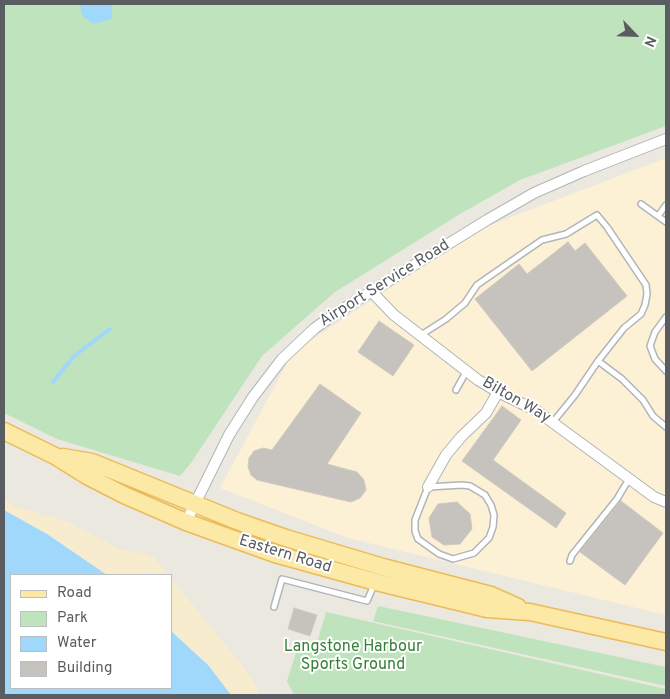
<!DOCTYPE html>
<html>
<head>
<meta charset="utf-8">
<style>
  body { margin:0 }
  #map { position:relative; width:670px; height:699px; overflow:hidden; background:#ebe8e0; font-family:Overpass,sans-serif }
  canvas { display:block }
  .frame { position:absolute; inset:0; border:5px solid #595d61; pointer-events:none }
  .legend { position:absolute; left:10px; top:574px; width:162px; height:115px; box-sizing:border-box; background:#fff; border:1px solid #bdbec0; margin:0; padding:6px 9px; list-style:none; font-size:15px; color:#595d61 }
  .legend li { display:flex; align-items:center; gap:10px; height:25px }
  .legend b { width:25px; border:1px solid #bdbec0 }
  .north { position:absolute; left:610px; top:10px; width:50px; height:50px; -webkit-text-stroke:4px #fff; paint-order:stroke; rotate:114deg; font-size:14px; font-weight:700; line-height:20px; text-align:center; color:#595d61 }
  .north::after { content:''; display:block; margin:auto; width:18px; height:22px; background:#595d61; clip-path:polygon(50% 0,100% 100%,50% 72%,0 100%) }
</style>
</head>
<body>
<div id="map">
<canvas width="670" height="699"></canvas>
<div class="frame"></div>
<ul class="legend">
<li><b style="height:6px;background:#fbe9a5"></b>Road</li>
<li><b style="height:14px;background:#bfe3bd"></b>Park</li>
<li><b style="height:14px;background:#a0d8fb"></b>Water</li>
<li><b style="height:14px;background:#c6c3be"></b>Building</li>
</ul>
<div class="north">N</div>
</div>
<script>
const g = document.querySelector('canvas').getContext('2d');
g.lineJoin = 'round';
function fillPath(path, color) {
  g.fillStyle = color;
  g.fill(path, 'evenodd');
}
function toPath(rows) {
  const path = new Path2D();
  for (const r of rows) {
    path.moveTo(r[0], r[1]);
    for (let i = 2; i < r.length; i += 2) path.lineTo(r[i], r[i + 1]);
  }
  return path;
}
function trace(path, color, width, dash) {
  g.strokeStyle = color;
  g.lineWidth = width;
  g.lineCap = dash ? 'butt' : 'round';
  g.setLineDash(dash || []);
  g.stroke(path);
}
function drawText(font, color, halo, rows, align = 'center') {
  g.font = font + ' Overpass,sans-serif';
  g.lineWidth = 4;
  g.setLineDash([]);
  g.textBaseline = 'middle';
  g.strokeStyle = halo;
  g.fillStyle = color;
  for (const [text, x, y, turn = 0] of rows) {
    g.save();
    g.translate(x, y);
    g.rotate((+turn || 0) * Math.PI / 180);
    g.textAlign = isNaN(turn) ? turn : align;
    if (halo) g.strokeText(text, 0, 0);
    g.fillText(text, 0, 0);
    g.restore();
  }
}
const commercial = toPath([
  [666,158,666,615,348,538,220,488,293,352,480,229]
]);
const green = toPath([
  [4,4,666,4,666,126,520,180,460,214,335,292,262,356,191,463,180,476,57,439,4,413],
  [378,606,666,667,666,686,373,621],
  [326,612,666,689,666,695,294,695,287,681,296,653,316,646]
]);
const sand = toPath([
  [4,499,14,506,68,522,119,549,145,554,153,557,169,575,67,575,4,529],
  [171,578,251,677,260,695,158,695,171,688]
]);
const water = toPath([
  [80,4,112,4,112,19,93,24,82,15],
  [4,510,47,534,107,575,11,575,11,688,171,688,171,631,208,665,231,695,4,695]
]);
const stream = toPath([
  [53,382,74,356,110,329]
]);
const building = toPath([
  [568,242,575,251,585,243,627,296,532,371,475,299,519,264,527,274,568,242],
  [379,321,414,345,393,376,358,352,379,321],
  [320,384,361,413,327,464,357,472,364,480,366,490,360,498,351,502,257,480,251,475,248,467,249,458,254,451,263,448,272,450,320,384],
  [502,406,521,420,493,460,566,513,556,528,462,461,502,406],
  [621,501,663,533,625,585,580,552,621,501],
  [457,502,470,514,472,529,460,544,444,545,432,537,429,518,438,504,457,502],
  [294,608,317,615,310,636,288,629,294,608]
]);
const lane = toPath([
  [641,204,666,222],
  [658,216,666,205],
  [666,317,655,332,650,346,655,359,666,371],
  [421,335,446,319,465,303,477,285,526,251,542,240,566,234,597,215,607,227,646,285,647,294,645,305,641,314,624,328,598,361],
  [456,390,466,372],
  [553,422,575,395,598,361,622,379,643,400,653,416,666,427],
  [462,485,470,486,485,495,491,505,494,515,493,527,489,538,474,553,453,559,439,554,418,539,415,531,415,520,428,487,462,485],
  [570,561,572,555,617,499,629,479],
  [274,607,282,579,367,601,374,585]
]);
const street = toPath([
  [371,291,394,315,478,380,498,392,537,411,654,497,666,502],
  [428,487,446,455,461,437,486,413,498,392],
  [186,522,229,435,253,397,282,359,315,328,335,314,487,220,534,193,584,171,666,139]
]);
const primary = toPath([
  [4,431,55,456,87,476,124,495,186,522,275,554,376,582,487,609,530,612,666,642],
  [63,457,92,462,237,521,286,538,383,567,491,595,518,607]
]);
const streetNames = [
  ["Airport Service Road",385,284,-32],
  ["Bilton Way",516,401,30],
  ["Eastern Road",285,555,17]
];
const parkNames = [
  ["Langstone Harbour",353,648],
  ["Sports Ground",353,666]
];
fillPath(commercial, '#fcf1d5');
fillPath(green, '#bfe3bd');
fillPath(sand, '#f8eccf');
fillPath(water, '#a0d8fb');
trace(stream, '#a0d8fb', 4);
fillPath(building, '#c6c3be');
trace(building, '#d0cabf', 1);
trace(lane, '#b1b4b8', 8);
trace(street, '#b1b4b8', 12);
trace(primary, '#ebbb5a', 19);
trace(lane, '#fff', 5);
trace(street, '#fff', 10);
trace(primary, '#fbe9a5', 16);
drawText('16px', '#595d61', '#fff', streetNames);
drawText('16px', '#378137', '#fff', parkNames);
</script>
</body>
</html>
